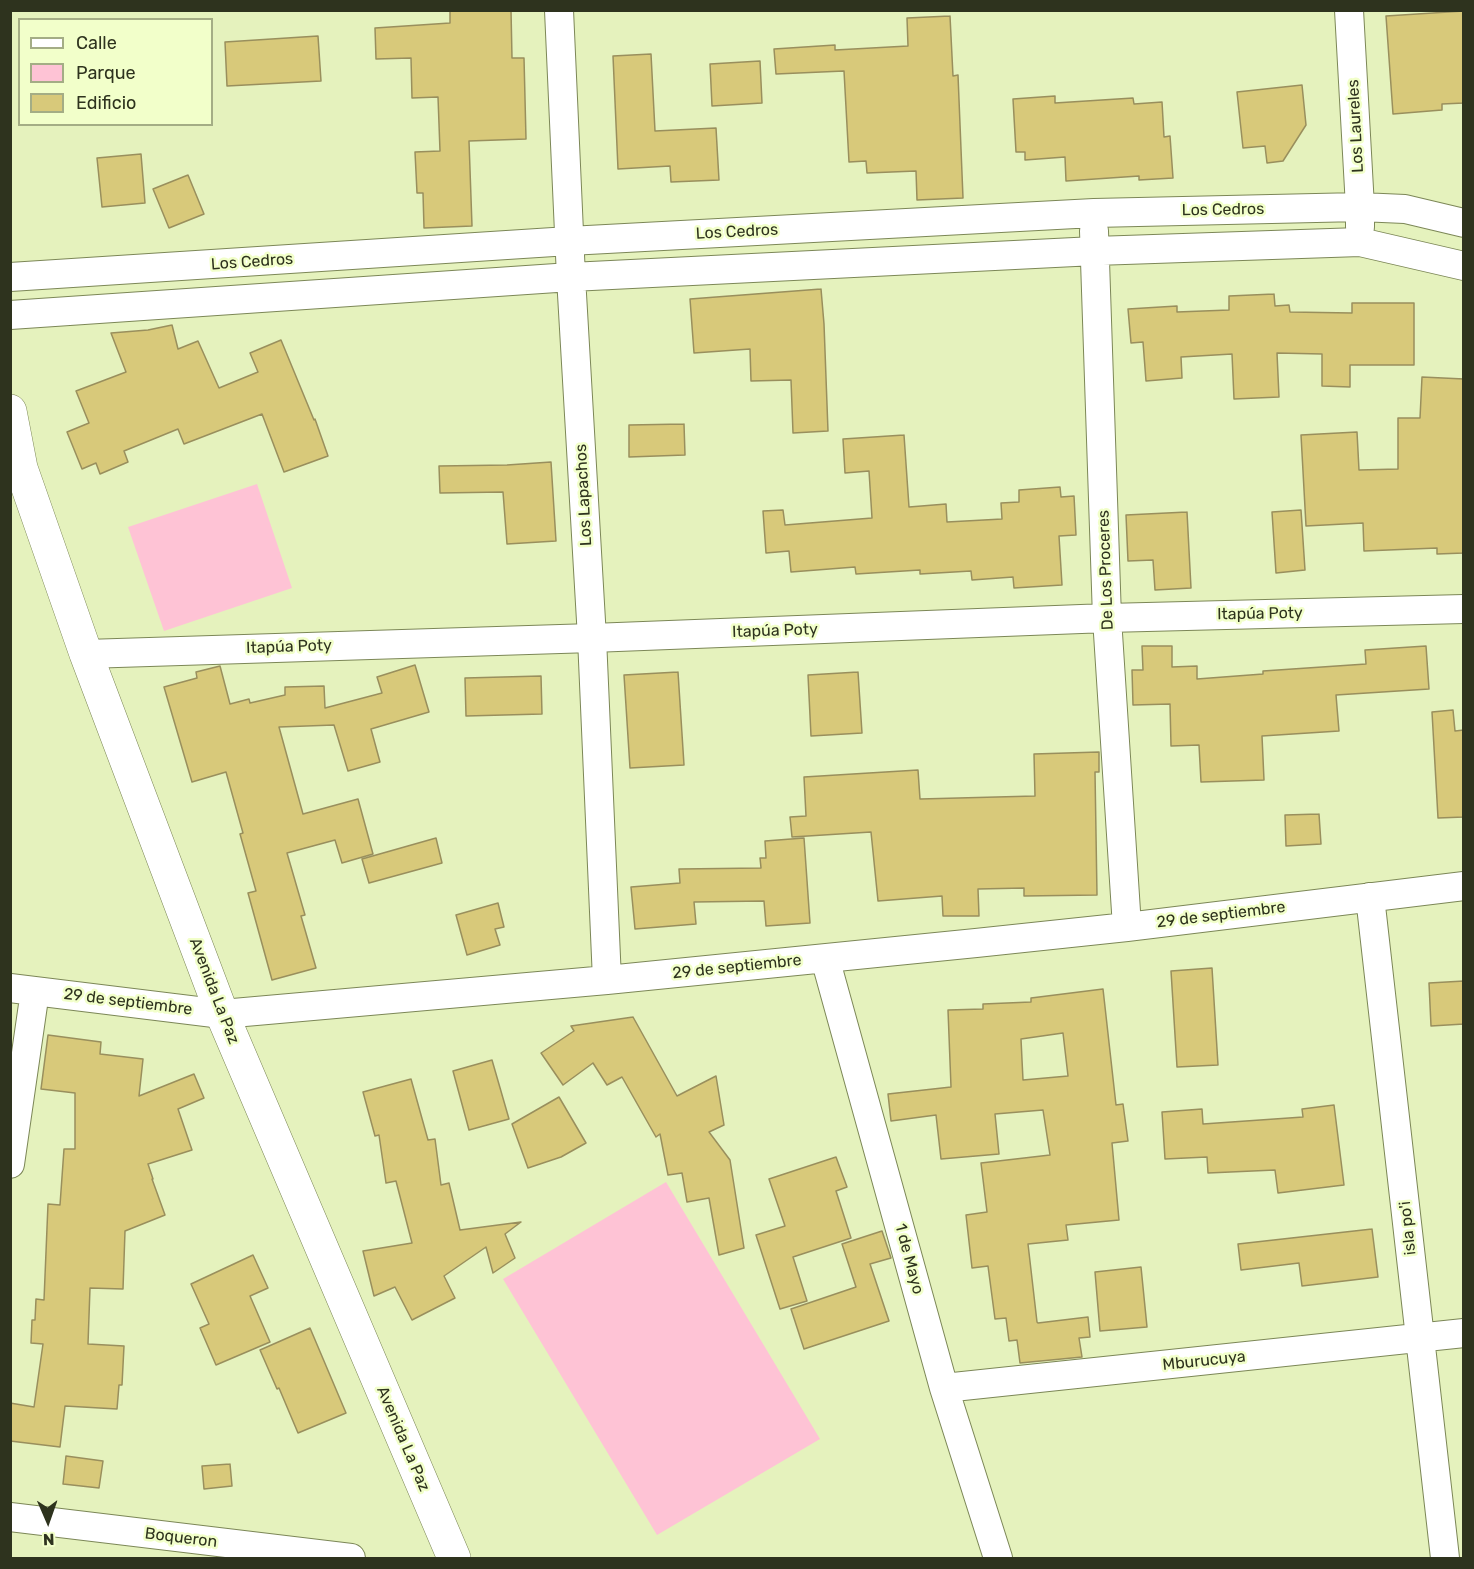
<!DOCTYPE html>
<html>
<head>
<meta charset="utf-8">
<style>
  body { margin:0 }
  #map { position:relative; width:1474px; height:1569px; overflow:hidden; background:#e5f2bd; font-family:Rubik,sans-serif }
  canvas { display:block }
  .frame { position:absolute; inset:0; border:12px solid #2e331e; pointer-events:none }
  .legend { position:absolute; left:18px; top:18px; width:195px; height:108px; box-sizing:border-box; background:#f2ffca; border:2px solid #a4ad85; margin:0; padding:8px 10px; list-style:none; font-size:18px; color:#2e331e }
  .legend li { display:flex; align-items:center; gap:12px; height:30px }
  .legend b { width:30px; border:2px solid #a4ad85 }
  .north { position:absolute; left:18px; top:1491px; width:60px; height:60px; -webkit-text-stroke:4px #f2ffca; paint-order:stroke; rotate:178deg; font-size:16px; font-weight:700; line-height:24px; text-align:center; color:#2e331e }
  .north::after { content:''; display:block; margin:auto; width:21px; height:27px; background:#2e331e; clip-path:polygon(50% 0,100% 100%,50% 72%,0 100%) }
</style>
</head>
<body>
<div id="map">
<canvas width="1474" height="1569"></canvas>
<div class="frame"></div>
<ul class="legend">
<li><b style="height:8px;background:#fff"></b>Calle</li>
<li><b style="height:16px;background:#fec3d5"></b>Parque</li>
<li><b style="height:16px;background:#d8c97a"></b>Edificio</li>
</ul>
<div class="north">N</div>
</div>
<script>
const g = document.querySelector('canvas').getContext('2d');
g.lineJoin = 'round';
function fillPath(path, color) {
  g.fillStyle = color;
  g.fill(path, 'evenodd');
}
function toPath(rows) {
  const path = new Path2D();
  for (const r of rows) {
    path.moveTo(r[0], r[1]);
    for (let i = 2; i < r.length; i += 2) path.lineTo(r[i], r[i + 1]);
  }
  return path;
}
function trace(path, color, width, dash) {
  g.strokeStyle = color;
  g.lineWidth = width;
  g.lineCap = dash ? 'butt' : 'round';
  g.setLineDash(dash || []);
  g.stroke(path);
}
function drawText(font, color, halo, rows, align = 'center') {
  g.font = font + ' Rubik,sans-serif';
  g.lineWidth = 5;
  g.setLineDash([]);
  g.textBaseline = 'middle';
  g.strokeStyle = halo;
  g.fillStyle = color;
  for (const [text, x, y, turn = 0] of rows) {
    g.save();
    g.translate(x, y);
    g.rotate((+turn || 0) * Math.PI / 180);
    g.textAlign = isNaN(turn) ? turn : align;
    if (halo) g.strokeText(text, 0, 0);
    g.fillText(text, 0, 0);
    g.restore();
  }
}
const green = toPath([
  [257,484,292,588,164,631,128,527],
  [666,1182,820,1439,657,1535,503,1279]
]);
const building = toPath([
  [450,10,511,10,512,58,524,58,526,139,469,141,472,226,424,228,423,193,417,193,415,152,440,151,438,97,412,98,411,58,376,59,375,28,450,23,450,10],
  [1464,11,1464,103,1442,104,1442,110,1393,114,1386,16,1464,11],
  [950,16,953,76,958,75,963,198,917,200,916,171,867,173,866,161,849,162,844,71,776,74,774,49,835,45,835,50,908,46,907,18,950,16],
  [318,36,321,81,227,86,225,42,318,36],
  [651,54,655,131,716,128,719,180,671,182,670,166,618,169,613,56,651,54],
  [760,61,762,103,712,106,710,64,760,61],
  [1302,85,1306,125,1283,161,1267,163,1265,146,1243,148,1237,92,1302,85],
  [1055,96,1055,103,1133,98,1134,104,1162,102,1164,137,1170,136,1173,178,1139,180,1139,176,1066,181,1065,157,1025,160,1025,152,1016,152,1013,99,1055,96],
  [141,154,145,203,102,207,97,158,141,154],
  [188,175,204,214,169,228,153,189,188,175],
  [821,289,824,324,828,431,793,433,791,380,751,381,750,349,694,353,690,299,821,289],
  [1274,294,1275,306,1289,305,1290,312,1352,313,1352,303,1414,303,1414,365,1350,365,1350,387,1322,386,1322,354,1277,353,1279,397,1234,399,1232,354,1181,357,1182,378,1146,381,1143,342,1131,343,1128,309,1177,306,1177,312,1229,310,1229,296,1274,294],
  [172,325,178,349,198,341,219,388,258,372,250,353,281,340,314,420,315,419,328,456,284,472,262,414,184,444,178,429,124,451,128,462,100,474,96,463,82,469,67,432,89,423,76,391,126,372,111,333,148,330,172,325],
  [1422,377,1464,379,1464,553,1437,554,1437,548,1364,551,1363,523,1306,526,1301,435,1357,432,1359,470,1398,469,1398,418,1420,418,1422,377],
  [684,424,685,455,629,457,629,425,684,424],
  [904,435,909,507,946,504,947,522,1002,519,1001,503,1019,502,1019,490,1060,487,1061,497,1074,496,1076,535,1059,536,1062,585,1014,588,1013,577,972,580,971,571,920,574,920,570,856,574,855,567,791,572,789,551,766,553,763,511,783,510,785,525,872,518,869,471,845,473,843,439,904,435],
  [551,462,556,541,507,544,503,492,440,493,439,466,507,465,551,462],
  [1301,510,1305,570,1276,573,1272,512,1301,510],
  [1187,512,1191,588,1155,590,1153,560,1128,561,1126,515,1187,512],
  [1142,646,1172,646,1172,667,1197,666,1197,679,1263,674,1263,671,1366,664,1365,650,1426,646,1429,689,1336,695,1339,731,1262,736,1264,780,1201,782,1199,745,1171,746,1170,704,1133,705,1132,670,1143,670,1142,646],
  [415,665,429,712,371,729,380,762,348,771,334,725,279,727,303,814,358,799,373,854,342,863,335,840,287,853,305,915,301,916,316,968,272,980,248,893,256,891,240,834,243,833,226,772,192,782,164,687,197,678,196,672,220,666,230,704,249,699,250,703,285,695,285,687,324,686,325,708,382,693,377,677,415,665],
  [678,672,684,765,630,768,624,675,678,672],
  [858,672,862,733,811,736,808,675,858,672],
  [541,676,542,714,466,716,465,678,541,676],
  [1453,710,1455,731,1464,730,1464,817,1438,818,1432,712,1453,710],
  [1099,752,1099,772,1095,772,1097,895,1024,896,1024,888,978,889,979,916,943,916,942,896,878,901,871,832,792,837,790,817,806,816,804,777,918,770,920,799,1035,796,1034,754,1099,752],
  [1319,814,1321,844,1286,846,1285,815,1319,814],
  [436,838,442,863,369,883,362,859,436,838],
  [804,838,810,923,766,926,764,901,694,902,696,924,635,929,631,887,680,883,679,869,761,868,760,858,766,858,765,841,804,838],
  [498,903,504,927,495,929,500,945,467,955,456,915,498,903],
  [1212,968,1218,1065,1177,1067,1171,971,1212,968],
  [1464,981,1464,1024,1431,1026,1429,983,1464,981],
  [1103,989,1116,1105,1123,1104,1128,1141,1112,1143,1119,1220,1066,1225,1068,1240,1028,1244,1037,1322,1038,1323,1088,1317,1090,1337,1079,1338,1082,1357,1020,1363,1017,1340,1009,1341,1006,1318,995,1319,988,1266,972,1268,966,1215,987,1212,981,1163,1050,1155,1043,1110,995,1114,999,1154,941,1159,936,1115,891,1121,888,1094,951,1087,948,1010,983,1009,983,1004,1031,1002,1031,998,1103,989],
  [1063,1033,1068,1076,1023,1080,1021,1039,1063,1033],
  [633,1017,677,1096,716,1076,724,1125,709,1132,730,1160,744,1248,719,1255,709,1198,687,1202,682,1173,668,1175,660,1134,656,1137,622,1077,607,1085,593,1063,563,1085,541,1053,574,1031,571,1026,633,1017],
  [48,1035,101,1042,100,1054,143,1059,139,1096,194,1074,204,1098,178,1109,192,1150,148,1164,153,1179,152,1179,165,1215,125,1231,123,1289,90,1288,88,1344,124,1346,122,1385,119,1385,117,1409,65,1406,60,1447,10,1441,10,1403,34,1407,43,1344,31,1343,32,1320,35,1320,36,1299,44,1300,48,1204,60,1205,64,1149,75,1149,75,1093,41,1089,48,1035],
  [492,1060,509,1119,469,1130,453,1071,492,1060],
  [411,1079,428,1140,435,1139,441,1185,449,1183,460,1230,521,1222,505,1234,515,1258,493,1273,486,1247,444,1276,455,1298,412,1320,395,1287,374,1296,363,1251,412,1243,396,1181,386,1183,379,1135,375,1136,363,1092,411,1079],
  [559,1097,586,1143,561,1157,528,1168,512,1124,559,1097],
  [1334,1105,1344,1185,1278,1193,1275,1170,1208,1173,1207,1157,1165,1159,1162,1112,1202,1109,1203,1124,1303,1117,1302,1109,1334,1105],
  [836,1157,847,1187,836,1191,851,1238,793,1257,807,1301,780,1309,756,1235,785,1226,769,1179,836,1157],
  [1372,1229,1378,1277,1302,1286,1299,1263,1241,1270,1238,1244,1372,1229],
  [882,1231,891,1258,870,1264,889,1321,804,1349,791,1309,856,1287,842,1244,882,1231],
  [253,1255,268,1288,250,1296,270,1342,216,1365,200,1328,209,1324,191,1284,253,1255],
  [1141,1267,1147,1327,1100,1331,1095,1272,1141,1267],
  [310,1328,346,1413,298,1433,279,1388,277,1389,260,1350,310,1328],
  [66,1456,103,1461,99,1488,63,1484,66,1456],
  [230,1464,232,1486,204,1489,202,1466,230,1464]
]);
const minor = toPath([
  [559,10,571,277,592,638,607,980],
  [1349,10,1360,207,1360,227],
  [1094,231,1107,618,1127,927],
  [10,277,569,241,1094,213,1360,207,1405,209,1464,223],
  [10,315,571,277,1095,251,1360,242,1464,266],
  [86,654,592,638,1107,618,1464,609],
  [1370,897,1445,1558],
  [825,958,944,1388,998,1558],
  [10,988,222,1014,607,980,976,943,1127,927,1464,886],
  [10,1164,35,991],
  [944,1388,1464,1333],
  [10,1517,351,1558]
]);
const tertiary = toPath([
  [10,411,21,468,86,654,222,1014,454,1558]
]);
const streetNames = [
  ["Los Laureles",1356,126,-93],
  ["Los Cedros",1223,210,-1],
  ["Los Cedros",737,232,-3],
  ["Los Cedros",252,262,-4],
  ["Los Lapachos",584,495,-93],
  ["De Los Proceres",1106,570,-92],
  ["Itapúa Poty",1260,614,-1],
  ["Itapúa Poty",775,631,-2],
  ["Itapúa Poty",289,647,-2],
  ["29 de septiembre",1221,915,-7],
  ["29 de septiembre",737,967,-6],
  ["Avenida La Paz",214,991,69],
  ["29 de septiembre",128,1002,7],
  ["isla po'i",1408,1228,-96],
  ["1 de Mayo",909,1259,75],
  ["Mburucuya",1204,1361,-6],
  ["Avenida La Paz",403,1439,67],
  ["Boqueron",181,1538,7]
];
fillPath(green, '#fec3d5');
fillPath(building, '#d8c97a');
trace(building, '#998f5d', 1.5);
trace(minor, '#7c8757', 30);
trace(tertiary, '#7c8757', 34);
trace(minor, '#fff', 28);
trace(tertiary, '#fff', 33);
drawText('16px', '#2e331e', '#f2ffca', streetNames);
</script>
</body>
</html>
